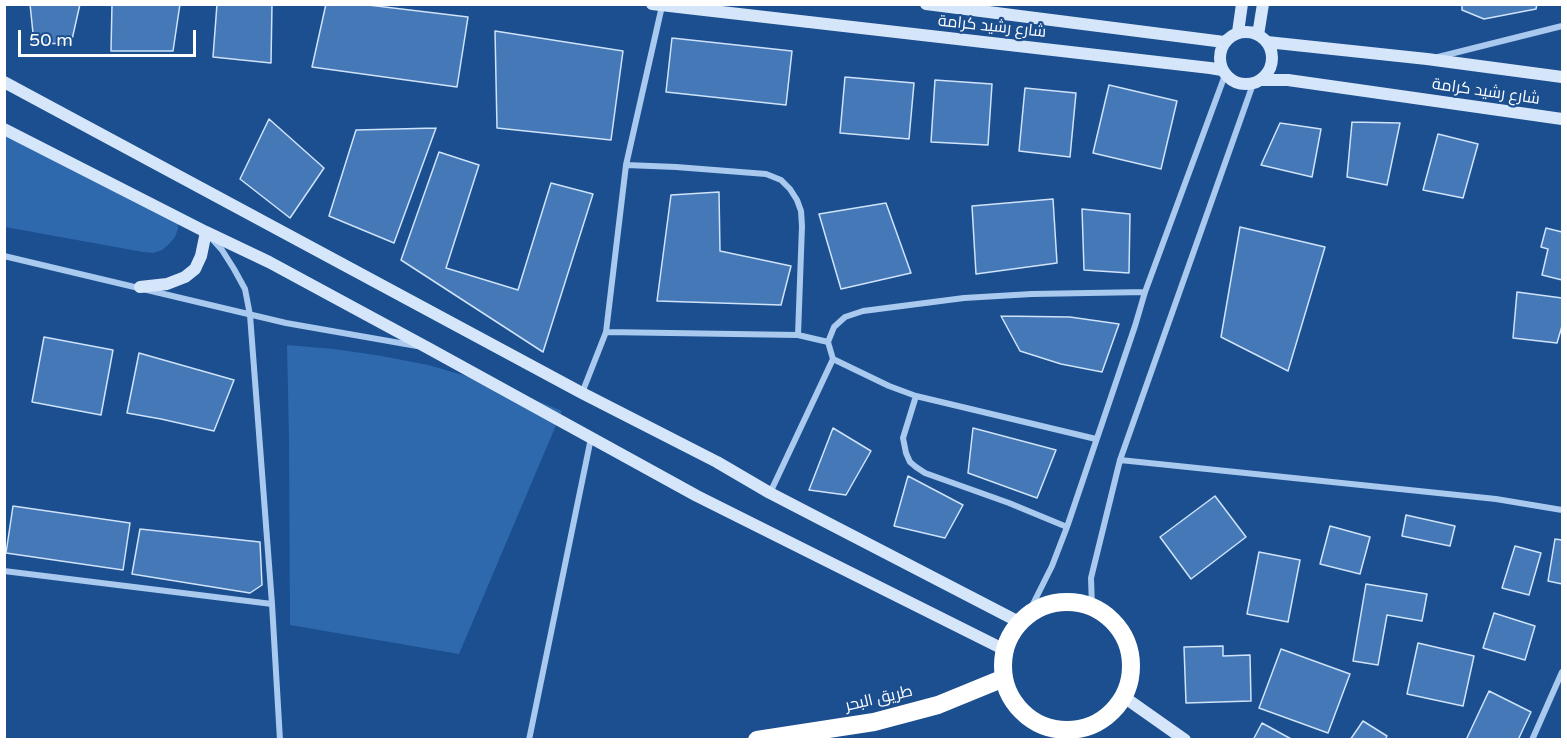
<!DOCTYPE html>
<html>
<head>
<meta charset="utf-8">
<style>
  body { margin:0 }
  #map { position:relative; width:1567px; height:744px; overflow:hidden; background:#1b4f8f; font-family:"Varela Round",sans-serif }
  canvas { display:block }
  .frame { position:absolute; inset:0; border:6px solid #fff; pointer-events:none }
  .scale { position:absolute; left:18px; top:30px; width:178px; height:27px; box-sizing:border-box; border:3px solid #fff; border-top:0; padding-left:8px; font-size:18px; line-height:21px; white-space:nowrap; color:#fff; -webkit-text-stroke:4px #1b4f8f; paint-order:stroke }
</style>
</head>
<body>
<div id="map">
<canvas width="1567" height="744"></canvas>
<div class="frame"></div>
<div class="scale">50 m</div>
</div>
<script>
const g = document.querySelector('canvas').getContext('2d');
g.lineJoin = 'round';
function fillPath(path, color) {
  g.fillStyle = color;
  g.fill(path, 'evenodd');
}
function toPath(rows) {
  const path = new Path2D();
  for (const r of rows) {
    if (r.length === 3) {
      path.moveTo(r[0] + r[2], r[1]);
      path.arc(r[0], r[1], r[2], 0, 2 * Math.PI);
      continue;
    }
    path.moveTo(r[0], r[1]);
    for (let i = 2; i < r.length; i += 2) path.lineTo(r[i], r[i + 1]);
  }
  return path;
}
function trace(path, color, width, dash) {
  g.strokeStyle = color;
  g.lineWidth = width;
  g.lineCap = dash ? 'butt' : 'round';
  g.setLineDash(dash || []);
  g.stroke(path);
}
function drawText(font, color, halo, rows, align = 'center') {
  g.font = font + ' "Varela Round",Cairo,sans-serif';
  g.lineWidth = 4.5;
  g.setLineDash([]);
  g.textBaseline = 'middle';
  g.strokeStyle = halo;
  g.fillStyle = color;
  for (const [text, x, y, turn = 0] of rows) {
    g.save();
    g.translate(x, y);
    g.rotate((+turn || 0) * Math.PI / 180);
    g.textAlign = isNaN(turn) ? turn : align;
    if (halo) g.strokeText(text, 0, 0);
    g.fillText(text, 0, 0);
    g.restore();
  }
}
const green = toPath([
  [4,128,178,221,178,229,175,237,169,244,162,250,153,253,143,252,5,227],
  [287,345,334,349,382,356,428,365,473,378,518,393,562,411,459,654,290,625,289,440]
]);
const building = toPath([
  [30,4,80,4,71,44,34,43,30,4],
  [112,4,180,4,173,51,111,51,112,4],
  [217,4,272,4,271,63,213,57,217,4],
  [326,4,360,4,468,17,457,87,312,67,326,4],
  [1462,4,1537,4,1536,9,1484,19,1462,10,1462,4],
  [495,31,623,51,611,140,497,128,495,31],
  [672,38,792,51,786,105,666,92,672,38],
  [845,77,914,83,909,139,840,133,845,77],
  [935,80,992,84,988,145,931,142,935,80],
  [1109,85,1177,101,1161,169,1093,153,1109,85],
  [1025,88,1076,93,1070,157,1019,151,1025,88],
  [269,119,324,168,290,218,240,179,269,119],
  [1352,122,1400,123,1387,185,1347,177,1352,122],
  [1280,123,1321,129,1312,177,1261,165,1280,123],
  [436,128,394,243,329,216,356,130,436,128],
  [1438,134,1478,144,1463,198,1423,190,1438,134],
  [439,152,479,165,446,268,518,290,551,183,593,194,543,352,401,260,439,152],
  [719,192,720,251,791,266,781,305,657,301,671,195,719,192],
  [1053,199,1057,263,976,274,972,206,1053,199],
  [886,203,911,273,841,289,819,214,886,203],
  [1082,209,1130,214,1129,273,1084,270,1082,209],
  [1240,227,1325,247,1288,371,1221,337,1240,227],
  [1546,228,1562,232,1562,280,1542,275,1548,249,1541,247,1546,228],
  [1517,292,1562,298,1562,326,1557,343,1513,338,1517,292],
  [1001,316,1070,317,1119,324,1102,372,1061,364,1020,351,1001,316],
  [44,337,113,350,101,415,32,402,44,337],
  [139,353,234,380,214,431,161,419,127,413,139,353],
  [833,428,871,451,846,495,809,490,833,428],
  [973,428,1056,450,1037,498,968,473,973,428],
  [908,476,963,505,945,538,894,526,908,476],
  [1215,496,1246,537,1191,579,1160,537,1215,496],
  [13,506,130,523,123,570,6,553,13,506],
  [1406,515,1455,526,1450,546,1402,536,1406,515],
  [1330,526,1370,537,1360,574,1320,564,1330,526],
  [140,529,260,542,262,585,250,593,132,574,140,529],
  [1555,539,1562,540,1562,584,1548,581,1555,539],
  [1515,546,1541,553,1529,595,1502,588,1515,546],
  [1259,552,1300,560,1288,622,1247,614,1259,552],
  [1366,584,1427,594,1422,621,1387,615,1378,665,1353,661,1366,584],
  [1494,613,1535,626,1525,660,1483,648,1494,613],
  [1418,643,1474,656,1463,706,1407,694,1418,643],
  [1223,646,1223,656,1250,655,1251,701,1186,703,1184,647,1223,646],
  [1281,649,1350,674,1328,733,1259,708,1281,649],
  [1489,691,1531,712,1518,740,1466,740,1489,691],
  [1363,721,1387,736,1385,740,1350,740,1363,721],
  [1262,723,1293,740,1253,740,1262,723]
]);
const street = toPath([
  [1438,57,1562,26],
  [626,165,676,167,766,174,781,180,790,189,797,200,801,211,802,226,798,335],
  [212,239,222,250,234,269,245,289,250,315,272,604,280,740],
  [4,256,286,323,417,346],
  [606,332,798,335,828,342],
  [582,393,606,332,626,165,662,6],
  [916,396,903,438,906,453,910,462,916,467,925,473,1009,503,1067,527],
  [1096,439,916,396,889,386,833,359,828,342,834,327,845,317,863,311,964,298,1032,294,1145,292],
  [1120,460,1496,499,1562,510],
  [770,493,833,359],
  [4,571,272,604],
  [1092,607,1091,578,1120,460,1253,84],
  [1027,616,1052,566,1067,527,1135,326,1145,292,1225,75],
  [529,740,591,438],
  [1532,740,1562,672]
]);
const secondary = toPath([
  [652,4,1210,68,1222,70],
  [926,4,1224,42],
  [1246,58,26],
  [1238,32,1242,4],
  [1258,35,1263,4],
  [1267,42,1427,59,1562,77],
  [1261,80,1288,80,1562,119],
  [4,82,582,393,717,462,770,493,1021,623],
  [4,129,206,232,269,262,428,348,697,496,1005,650],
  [140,287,167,284,185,277,195,269,201,256,206,232],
  [1124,697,1185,740]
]);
const highway = toPath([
  [1067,666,64],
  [757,740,874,722,938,705,1004,678]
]);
const streetNames = [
  ["شارع رشيد كرامة",992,27,6],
  ["شارع رشيد كرامة",1486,92,8],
  ["طريق البحر",879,699,-13]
];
fillPath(green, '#2e69ad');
fillPath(building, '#4478b7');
trace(building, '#cfe3fa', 1.5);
trace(street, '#a9c9ee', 6);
trace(secondary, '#d6e6fa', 12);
trace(highway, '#fff', 18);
drawText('16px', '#fff', '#1b4f8f', streetNames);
</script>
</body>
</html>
